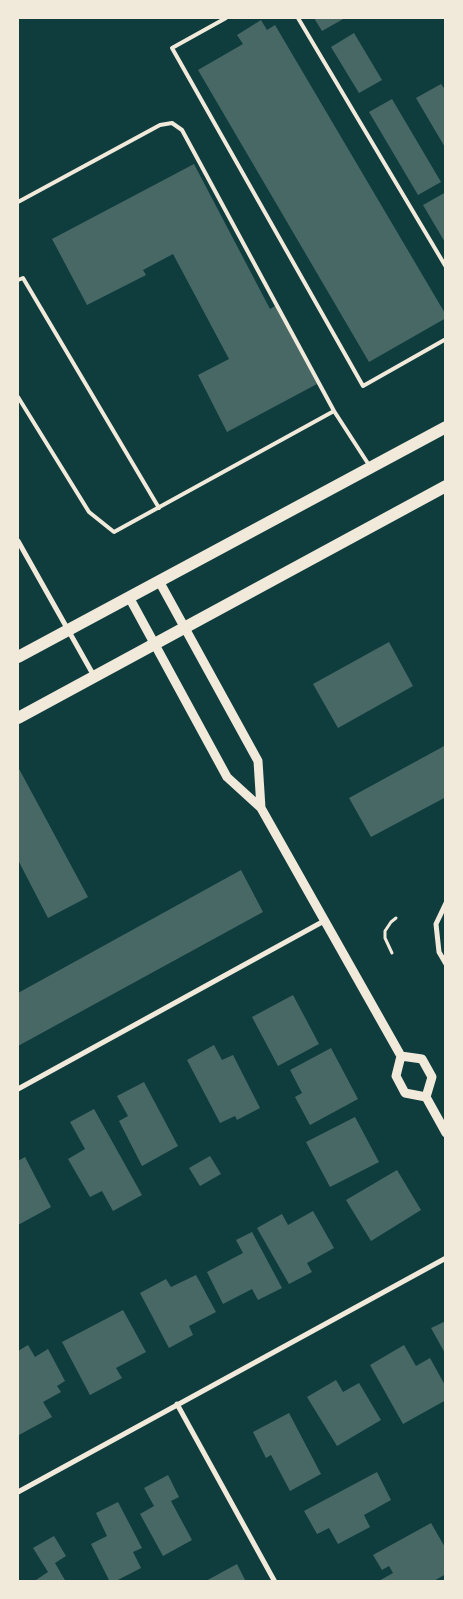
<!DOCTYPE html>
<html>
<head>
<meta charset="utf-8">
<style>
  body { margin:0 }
  #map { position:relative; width:463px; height:1599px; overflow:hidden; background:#0f3d3e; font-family:Barlow,sans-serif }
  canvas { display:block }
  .frame { position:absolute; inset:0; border:19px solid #f1e9da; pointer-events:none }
</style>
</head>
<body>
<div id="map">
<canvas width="463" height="1599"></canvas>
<div class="frame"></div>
</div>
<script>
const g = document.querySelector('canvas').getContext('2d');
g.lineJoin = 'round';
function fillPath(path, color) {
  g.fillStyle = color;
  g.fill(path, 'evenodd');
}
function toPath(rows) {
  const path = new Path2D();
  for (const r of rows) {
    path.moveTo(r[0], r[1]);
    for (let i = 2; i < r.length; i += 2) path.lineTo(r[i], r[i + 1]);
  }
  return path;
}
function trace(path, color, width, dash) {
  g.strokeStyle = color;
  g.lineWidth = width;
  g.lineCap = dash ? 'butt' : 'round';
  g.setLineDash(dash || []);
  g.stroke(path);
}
const building = toPath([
  [314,18,345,18,322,31],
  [261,20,267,30,275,25,446,315,446,318,369,362,198,70,243,44,237,35],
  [354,33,382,80,359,93,331,47],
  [441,84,446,91,446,149,416,98],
  [392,99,441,182,418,195,369,112],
  [194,164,270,309,275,306,317,384,227,432,198,375,229,359,173,254,143,270,146,275,87,305,52,239],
  [446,192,446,244,423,205],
  [389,642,413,686,338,728,313,684],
  [446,745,446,797,371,837,349,798],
  [18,767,88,897,48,918,18,860],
  [241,870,263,912,18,1046,18,993],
  [293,995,319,1044,278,1066,252,1017],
  [214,1045,222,1060,233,1055,260,1108,237,1120,235,1116,220,1123,187,1060],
  [331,1048,358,1099,310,1125,295,1097,302,1093,290,1070],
  [144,1082,178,1146,142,1166,119,1121,128,1116,117,1096],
  [94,1109,142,1195,113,1211,102,1191,90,1197,68,1159,85,1149,70,1122],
  [355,1117,379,1162,330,1187,306,1142],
  [210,1156,221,1174,200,1186,189,1168],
  [25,1157,51,1207,18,1225,18,1161],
  [397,1170,421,1210,371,1241,346,1200],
  [313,1211,334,1248,307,1263,312,1272,289,1284,257,1228,282,1214,288,1225],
  [252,1232,282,1288,258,1300,252,1289,223,1304,207,1272,243,1253,236,1240],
  [196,1275,216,1312,189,1326,193,1335,169,1348,140,1293,166,1279,171,1287],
  [123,1310,146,1352,116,1368,122,1378,90,1395,62,1342],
  [446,1321,446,1355,431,1328],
  [28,1345,35,1357,48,1349,65,1381,57,1386,61,1392,43,1402,52,1417,19,1435,18,1433,18,1358,19,1357,18,1351],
  [404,1345,416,1366,430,1358,446,1387,446,1400,403,1424,370,1365],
  [336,1380,343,1392,359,1383,381,1420,337,1446,307,1397],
  [289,1413,321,1474,290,1491,271,1455,266,1458,253,1432],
  [377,1472,391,1500,364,1515,370,1527,338,1544,329,1528,317,1534,304,1511],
  [168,1475,179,1497,171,1501,192,1540,163,1556,140,1514,154,1506,144,1488],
  [118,1502,142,1548,133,1552,141,1568,114,1582,110,1582,91,1544,107,1536,96,1513],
  [431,1523,446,1549,446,1574,432,1582,377,1582,393,1573,389,1566,382,1570,373,1555],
  [54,1536,66,1556,55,1563,66,1582,33,1582,48,1572,33,1548],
  [237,1564,246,1582,204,1582]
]);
const path = toPath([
  [392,953,385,938,385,931,391,922,396,918]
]);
const service = toPath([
  [226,18,172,48,363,386,446,339],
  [298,18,446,267],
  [18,202,160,125,172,123,182,130,334,411],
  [18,280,23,278,159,508],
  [18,397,89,512,114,532,334,411,369,465]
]);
const minor = toPath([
  [18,541,94,676],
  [446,903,436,924,439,952,446,964],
  [18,1089,324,921],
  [177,1404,275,1582],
  [18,1492,446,1258]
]);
const tertiary = toPath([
  [159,581,258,761,261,808],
  [129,597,227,777,261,808,401,1056,396,1076,405,1093,426,1097],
  [401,1056,422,1059,432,1077,426,1097,446,1133]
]);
const primary = toPath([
  [18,657,446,427],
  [18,718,446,486]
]);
fillPath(building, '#486865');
trace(path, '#f1e9da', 3);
trace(service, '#f1e9da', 4);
trace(minor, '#f1e9da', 5);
trace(tertiary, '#f1e9da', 9);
trace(primary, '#f1e9da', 12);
</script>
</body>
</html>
